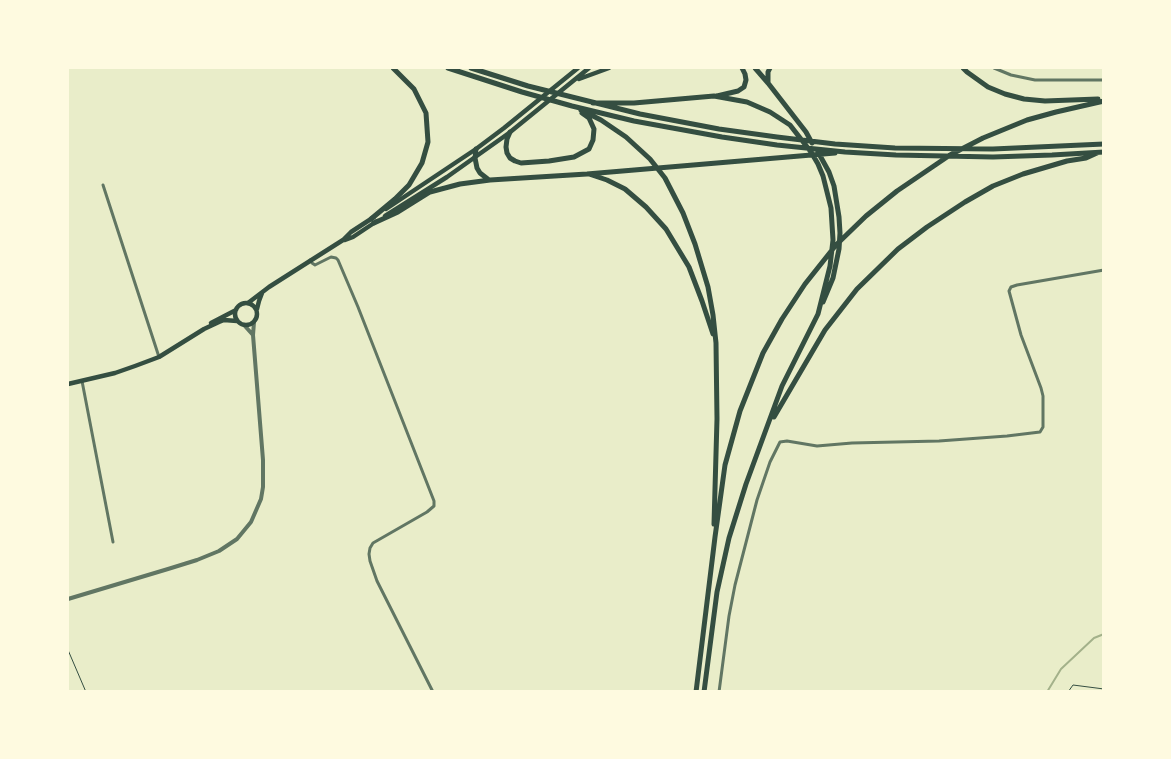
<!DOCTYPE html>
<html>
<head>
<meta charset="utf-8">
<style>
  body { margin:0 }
  #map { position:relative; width:1171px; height:759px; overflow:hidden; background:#e9edc9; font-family:Karla,sans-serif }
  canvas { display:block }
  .frame { position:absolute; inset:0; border:69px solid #fefae0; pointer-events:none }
</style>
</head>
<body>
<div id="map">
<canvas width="1171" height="759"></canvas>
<div class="frame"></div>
</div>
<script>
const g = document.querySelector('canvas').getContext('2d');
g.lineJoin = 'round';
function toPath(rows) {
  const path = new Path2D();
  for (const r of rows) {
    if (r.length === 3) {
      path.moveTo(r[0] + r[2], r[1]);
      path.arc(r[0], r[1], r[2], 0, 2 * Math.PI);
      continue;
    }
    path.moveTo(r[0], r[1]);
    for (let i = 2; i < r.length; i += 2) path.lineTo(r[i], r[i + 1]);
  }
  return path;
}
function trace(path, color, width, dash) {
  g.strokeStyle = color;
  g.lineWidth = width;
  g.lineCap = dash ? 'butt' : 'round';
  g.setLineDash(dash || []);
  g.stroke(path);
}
const stream = toPath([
  [1047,692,1061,669,1094,638,1104,634]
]);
const path = toPath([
  [68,650,86,692],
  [1068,692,1073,685,1104,689]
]);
const minor = toPath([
  [994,68,1011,75,1035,80,1104,80],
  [103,185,159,357],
  [310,260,312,263,315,265,331,257,336,258,338,260,358,307,434,501,434,506,427,512,373,543,370,548,369,554,370,561,377,581,433,692],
  [82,381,113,542],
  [719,692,729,616,735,585,757,500,770,462,780,442,787,441,817,446,852,443,939,441,1007,436,1040,432,1043,427,1043,396,1041,388,1021,335,1009,291,1011,287,1017,285,1104,270]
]);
const tertiary = toPath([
  [244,325,253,335],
  [68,599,168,569,197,560,219,551,237,539,251,522,261,499,263,487,263,460,253,335,254,322]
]);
const secondary = toPath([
  [579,79,609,68],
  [386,209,476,149,504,128,578,68],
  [385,216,447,177,509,133,589,68],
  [345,240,353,237,377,221],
  [246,314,11],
  [248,303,269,287,343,240,351,232,374,217],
  [257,309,259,301,262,293],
  [211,323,236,310],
  [68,384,115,373,135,366,159,357,204,329,219,322,224,320,237,321]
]);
const trunk = toPath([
  [448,68,522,92,572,106,634,121,722,137,777,145,845,152,896,155,993,157,1052,155,1104,152],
  [471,68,528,86,640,114,719,129,777,137,835,144,895,148,993,149,1104,144],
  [755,68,768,83],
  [770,68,768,72,768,83,806,132,812,143],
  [963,68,967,72,988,87,1005,94,1024,99,1045,101,1098,99],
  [717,96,738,91,744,87,746,80,745,74,742,68],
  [593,103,634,103,714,96,747,102,770,112,790,125,811,152,818,164,823,176,831,208,833,240,830,266,818,314,782,386,746,484,729,538,717,592,704,692],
  [581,110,601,120,626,137,650,159,665,178,683,213,695,244,708,287,713,315,716,343,717,419,714,524],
  [510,132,507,139,506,147,507,153,510,158,515,161,521,163,549,161,574,157,589,149,593,140,594,129,589,118,582,113],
  [476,149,475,158,477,168,480,173,489,180],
  [818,152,829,172,834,186,839,217,840,233,839,249,833,278,823,302],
  [589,174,607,180,625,189,646,207,666,229,689,267,702,301,713,334],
  [371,219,395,199,409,185,422,163,428,142,426,113,414,89,393,68],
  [374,223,398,212,430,192,460,184,490,180,587,174,835,153],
  [774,417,825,330,857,289,898,249,927,227,965,202,993,186,1023,174,1067,161,1086,158,1097,153],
  [696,692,715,537,725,465,740,411,763,353,782,319,805,284,836,245,866,216,897,191,950,155,983,138,1027,120,1056,112,1104,101]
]);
trace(stream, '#a3b18a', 2);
trace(path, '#344e41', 1);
trace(minor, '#617663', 3);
trace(tertiary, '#617663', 4);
trace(secondary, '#344e41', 4.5);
trace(trunk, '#344e41', 5);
</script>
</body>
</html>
